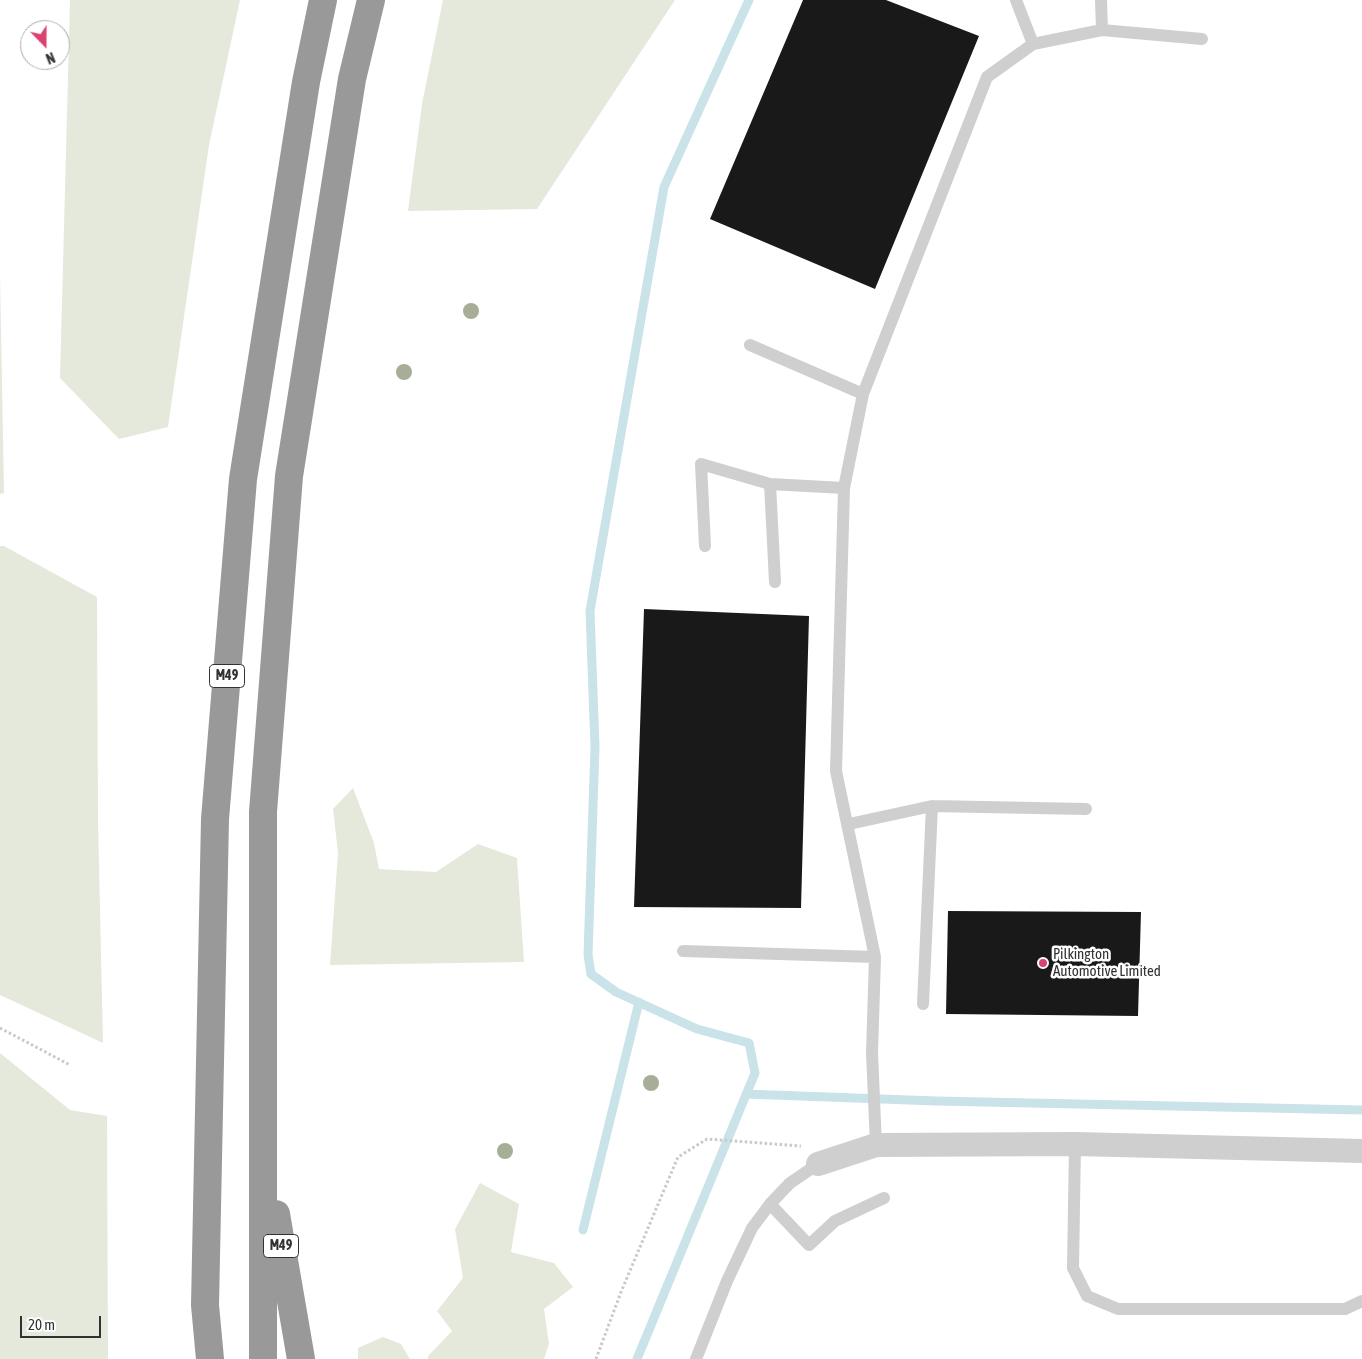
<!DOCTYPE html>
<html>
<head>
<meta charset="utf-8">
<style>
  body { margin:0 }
  #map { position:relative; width:1362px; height:1359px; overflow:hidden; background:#fff; font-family:"Asap Condensed",sans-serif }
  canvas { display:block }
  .north { position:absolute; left:20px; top:20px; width:50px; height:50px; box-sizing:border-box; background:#fff; border:1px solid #adadad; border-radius:50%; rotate:158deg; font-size:14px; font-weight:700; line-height:20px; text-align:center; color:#323232 }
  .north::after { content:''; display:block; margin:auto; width:18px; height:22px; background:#da436f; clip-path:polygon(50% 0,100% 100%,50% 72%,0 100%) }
  .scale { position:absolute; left:20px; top:1316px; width:81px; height:22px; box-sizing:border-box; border:2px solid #323232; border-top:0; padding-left:6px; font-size:15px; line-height:18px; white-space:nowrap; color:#323232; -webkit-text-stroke:4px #fff; paint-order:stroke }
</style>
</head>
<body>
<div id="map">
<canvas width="1362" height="1359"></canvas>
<div class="north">N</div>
<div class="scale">20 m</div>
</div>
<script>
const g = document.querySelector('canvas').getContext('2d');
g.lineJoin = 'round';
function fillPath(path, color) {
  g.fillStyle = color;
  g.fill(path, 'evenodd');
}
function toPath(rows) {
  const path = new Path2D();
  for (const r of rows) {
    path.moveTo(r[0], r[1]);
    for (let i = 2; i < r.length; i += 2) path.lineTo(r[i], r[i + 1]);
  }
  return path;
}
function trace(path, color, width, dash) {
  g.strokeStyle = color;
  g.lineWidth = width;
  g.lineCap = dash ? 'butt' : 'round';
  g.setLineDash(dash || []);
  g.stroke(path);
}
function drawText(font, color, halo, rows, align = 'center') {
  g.font = font + ' "Asap Condensed",sans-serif';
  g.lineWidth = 5;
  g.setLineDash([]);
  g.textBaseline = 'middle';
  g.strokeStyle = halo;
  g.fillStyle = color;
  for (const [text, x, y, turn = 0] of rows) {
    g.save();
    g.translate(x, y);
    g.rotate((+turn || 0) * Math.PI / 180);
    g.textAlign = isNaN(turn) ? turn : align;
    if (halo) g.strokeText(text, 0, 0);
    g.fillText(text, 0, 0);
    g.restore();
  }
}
const green = toPath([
  [70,0,240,0,209,145,168,427,119,439,60,378],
  [443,0,675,0,537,209,408,211,422,104],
  [0,273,4,493,0,494],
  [0,546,4,546,97,597,98,820,103,1043,0,995],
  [353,788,374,843,379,869,436,872,478,844,517,858,524,962,330,965,338,853,333,809],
  [0,1053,70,1110,107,1116,108,1359,0,1359],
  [480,1183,519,1204,511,1252,554,1263,573,1287,544,1309,549,1344,544,1359,428,1359,428,1356,452,1331,437,1311,463,1278,455,1229],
  [383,1337,401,1344,410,1359,358,1359,358,1348]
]);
const stream = toPath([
  [746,1094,936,1101,1362,1110],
  [583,1230,639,1002],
  [637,1359,755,1073,749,1043,697,1029,616,992,591,974,588,955,595,747,590,611,664,187,749,0]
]);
const building = toPath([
  [803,0,886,0,979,36,875,289,710,219],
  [644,609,809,616,801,908,634,907],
  [948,911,1141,912,1138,1016,946,1014]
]);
const path = toPath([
  [0,1028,70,1065],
  [596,1359,621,1292,678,1157,707,1139,801,1146]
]);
const service = toPath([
  [1016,0,1033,44],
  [1101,0,1102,30],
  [750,345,863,394],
  [770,484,775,582],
  [705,546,701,464,770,484,844,488],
  [849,824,932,806,1086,809],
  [683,951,875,957],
  [923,1004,932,806],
  [1075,1144,1073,1268,1087,1296,1118,1309,1345,1309,1362,1301],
  [876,1145,872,1053,875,957,836,771,844,488,863,394,987,77,1033,44,1102,30,1202,39],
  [770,1204,809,1245,835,1221,884,1198],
  [696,1359,727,1281,752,1228,770,1204,790,1183,818,1164]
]);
const minor = toPath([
  [818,1164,876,1145,1075,1144,1362,1151]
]);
const motorway = toPath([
  [276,1214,301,1359],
  [210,1359,205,1305,215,819,243,479,306,82,323,0],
  [263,1359,263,812,289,476,352,79,371,0]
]);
const trees = [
  [471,311],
  [404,372],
  [651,1083],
  [505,1151]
];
const markers = [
  [1043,963,5,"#da436f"]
];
const shields = [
  [227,676,35],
  [281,1246,35]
];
const shieldNames = [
  ["M49",227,676],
  ["M49",281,1246]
];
const poiNames = [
  ["Pilkington",1053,954],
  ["Automotive Limited",1053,971]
];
fillPath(green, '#e5e9dc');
trace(stream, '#cae3e8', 9);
fillPath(building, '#191919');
trace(path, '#c9c9c9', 3, [2.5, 2.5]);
trace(service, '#cfcfcf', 12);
trace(minor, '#cfcfcf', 24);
trace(motorway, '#999', 28);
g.fillStyle = '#a7ae97';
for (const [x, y] of trees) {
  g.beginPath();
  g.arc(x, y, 8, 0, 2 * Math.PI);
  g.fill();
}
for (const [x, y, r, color] of markers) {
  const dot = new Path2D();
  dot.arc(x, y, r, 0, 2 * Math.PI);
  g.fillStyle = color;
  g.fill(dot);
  trace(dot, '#fff', 2);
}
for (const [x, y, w] of shields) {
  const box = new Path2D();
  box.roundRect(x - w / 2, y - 11.5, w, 23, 4);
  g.fillStyle = '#fff';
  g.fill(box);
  trace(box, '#323232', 1);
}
drawText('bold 14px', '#323232', null, shieldNames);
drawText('15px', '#323232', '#fff', poiNames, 'left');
</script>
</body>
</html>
